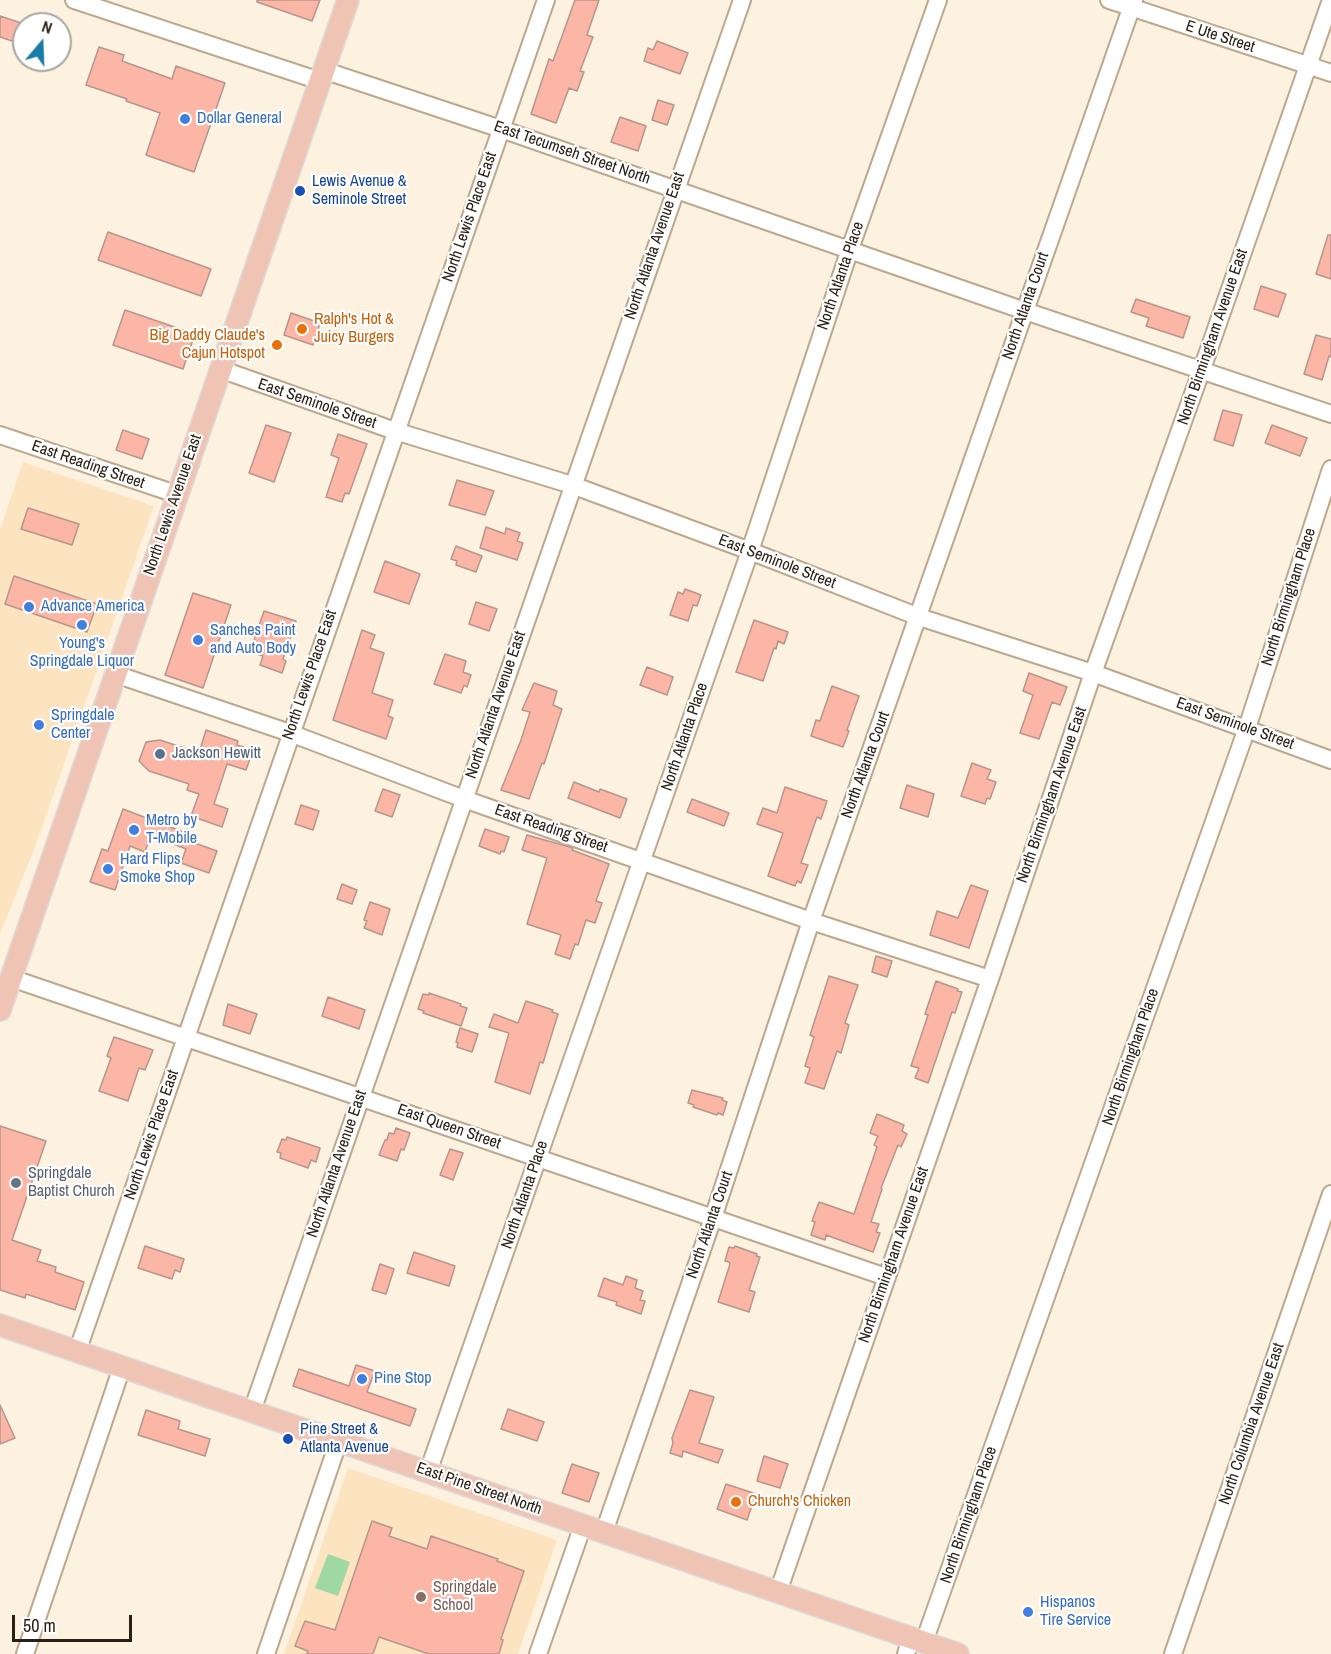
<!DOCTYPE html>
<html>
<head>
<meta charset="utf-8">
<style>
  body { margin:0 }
  #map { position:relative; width:1331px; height:1654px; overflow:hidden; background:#fdf1e0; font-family:"Archivo Narrow",sans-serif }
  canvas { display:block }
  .north { position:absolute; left:12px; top:12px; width:60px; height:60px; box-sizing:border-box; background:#fff; border:2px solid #a9a6a1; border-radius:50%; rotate:19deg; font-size:16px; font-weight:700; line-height:24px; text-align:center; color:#282015 }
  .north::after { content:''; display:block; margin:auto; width:21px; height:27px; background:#187ca7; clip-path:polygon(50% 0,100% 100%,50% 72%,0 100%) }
  .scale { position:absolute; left:12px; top:1615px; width:120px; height:27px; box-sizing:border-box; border:3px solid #282015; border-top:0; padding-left:8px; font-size:18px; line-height:21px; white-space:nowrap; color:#282015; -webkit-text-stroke:4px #fff; paint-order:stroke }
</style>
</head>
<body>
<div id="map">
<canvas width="1331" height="1654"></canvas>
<div class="north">N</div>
<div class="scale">50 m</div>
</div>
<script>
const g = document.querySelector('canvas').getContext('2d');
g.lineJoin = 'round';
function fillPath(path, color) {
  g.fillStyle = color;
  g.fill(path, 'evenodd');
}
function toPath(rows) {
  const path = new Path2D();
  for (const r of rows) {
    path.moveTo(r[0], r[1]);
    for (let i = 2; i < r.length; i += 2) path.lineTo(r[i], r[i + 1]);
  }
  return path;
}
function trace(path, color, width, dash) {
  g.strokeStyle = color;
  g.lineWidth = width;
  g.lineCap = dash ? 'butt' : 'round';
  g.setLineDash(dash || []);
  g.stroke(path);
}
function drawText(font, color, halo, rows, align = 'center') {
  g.font = font + ' "Archivo Narrow",sans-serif';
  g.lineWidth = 4.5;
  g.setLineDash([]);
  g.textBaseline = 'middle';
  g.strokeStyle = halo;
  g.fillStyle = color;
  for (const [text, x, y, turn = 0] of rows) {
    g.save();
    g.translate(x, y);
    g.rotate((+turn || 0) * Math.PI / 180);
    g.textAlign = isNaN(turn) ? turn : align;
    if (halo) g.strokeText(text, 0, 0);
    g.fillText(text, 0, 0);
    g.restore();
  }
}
const built = toPath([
  [23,462,154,506,35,847,0,934,0,530],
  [348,1468,557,1540,518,1654,284,1654]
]);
const green = toPath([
  [328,1554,350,1562,338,1596,315,1588]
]);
const building = toPath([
  [257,0,320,0,312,21,257,2,257,0],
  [575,0,599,0,587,35,593,37,580,71,584,72,577,91,569,88,556,123,531,114,549,59,553,61,575,0],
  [0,16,24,24,24,45,0,37,0,16],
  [657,41,688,53,680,74,644,61,648,48,653,50,657,41],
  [99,47,124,55,122,61,172,79,176,66,225,83,194,172,146,155,160,113,126,101,127,99,86,85,99,47],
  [658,100,674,105,667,125,652,120,658,100],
  [620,117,646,126,638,151,611,142,620,117],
  [108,232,211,269,201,296,98,260,108,232],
  [1328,235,1331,235,1331,279,1316,274,1328,235],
  [1261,286,1286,294,1278,317,1254,309,1261,286],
  [1136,299,1190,317,1183,338,1146,326,1149,318,1131,312,1136,299],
  [125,310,195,334,183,369,113,345,125,310],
  [291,313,320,323,313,345,284,335,291,313],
  [1316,335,1331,339,1331,357,1329,356,1322,380,1304,374,1316,335],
  [1223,410,1242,415,1233,446,1214,440,1223,410],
  [266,425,291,433,274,482,249,473,266,425],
  [1272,425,1307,438,1300,456,1265,443,1272,425],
  [123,430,149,439,142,459,116,450,123,430],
  [338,434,367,444,349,494,345,493,342,502,326,497,339,458,331,455,338,434],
  [457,480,494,491,485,515,449,505,457,480],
  [28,508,79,524,72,545,21,529,28,508],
  [486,527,505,534,506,528,520,533,517,541,523,543,517,560,480,548,486,527],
  [456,546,482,556,476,572,456,565,457,561,451,559,456,546],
  [385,561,420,574,409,604,374,592,385,561],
  [14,576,97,604,87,632,5,604,14,576],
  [685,589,701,595,697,606,693,605,688,621,670,615,678,592,683,594,685,589],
  [193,593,231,605,203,688,165,675,193,593],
  [476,602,497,609,489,631,469,624,476,602],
  [264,611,296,621,283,659,286,661,282,673,260,665,263,656,250,652,264,611],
  [754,620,788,632,784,644,778,641,776,649,774,648,763,681,736,672,754,620],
  [362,630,375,635,370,648,384,653,372,693,393,700,388,716,393,718,386,739,333,720,362,630],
  [445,654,466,661,463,672,471,675,467,687,464,685,461,693,434,684,445,654],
  [647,667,673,677,667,695,640,685,647,667],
  [1029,673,1067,687,1060,705,1052,702,1039,739,1020,733,1033,695,1023,691,1029,673],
  [534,683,557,691,553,705,562,709,544,764,542,763,529,799,501,790,521,740,530,712,522,710,534,683],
  [832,686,859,696,847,730,849,731,843,747,811,736,816,720,820,721,832,686],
  [206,730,238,741,237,745,253,750,246,770,227,764,214,804,228,809,222,827,191,816,199,794,187,790,189,784,149,771,139,761,146,742,160,740,199,753,206,730],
  [972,763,991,770,987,779,996,782,990,799,987,798,985,804,961,796,972,763],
  [574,782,599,792,600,789,627,799,620,818,568,798,574,782],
  [907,785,934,794,928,817,900,808,907,785],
  [785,787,827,801,821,819,817,817,801,863,808,865,801,883,797,881,795,886,768,876,783,833,757,824,763,808,777,813,785,787],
  [383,789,400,795,392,817,375,811,383,789],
  [692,799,729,813,724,826,687,812,692,799],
  [301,805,319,811,313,830,295,824,301,805],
  [123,809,191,835,189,841,217,851,209,873,181,863,186,849,151,835,145,852,130,846,115,890,90,882,102,849,108,851,123,809],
  [485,829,509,837,504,852,501,851,500,854,479,846,485,829],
  [527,835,573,848,572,850,609,864,596,901,602,903,595,923,586,920,578,945,575,944,570,959,555,954,561,935,527,924,547,858,522,850,527,835],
  [342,884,357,890,352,904,337,899,342,884],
  [971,885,988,891,969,948,930,935,937,911,958,918,971,885],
  [370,902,390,909,382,935,364,928,367,921,364,920,370,902],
  [876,956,892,961,887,977,872,972,876,956],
  [829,976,858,985,845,1023,849,1025,841,1053,837,1051,824,1089,805,1083,810,1068,805,1066,814,1037,810,1035,829,976],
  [936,981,958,989,957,991,962,992,955,1013,952,1012,928,1083,915,1078,919,1068,911,1066,928,1015,925,1014,936,981],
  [429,993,461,1004,460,1006,467,1008,461,1026,423,1013,424,1011,418,1009,423,994,429,995,429,993],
  [328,997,365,1010,359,1029,322,1016,328,997],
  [526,1001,553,1010,552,1012,558,1014,543,1063,540,1062,530,1094,495,1082,509,1033,489,1027,494,1014,518,1023,526,1001],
  [228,1004,257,1014,250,1034,223,1025,228,1004],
  [460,1028,478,1034,472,1052,457,1047,458,1043,456,1042,460,1028],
  [114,1037,153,1050,145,1070,139,1068,128,1101,99,1091,111,1058,107,1056,114,1037],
  [692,1090,723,1098,722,1100,727,1102,723,1115,718,1113,717,1115,693,1107,694,1105,688,1103,692,1090],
  [877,1114,904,1125,902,1131,907,1134,901,1147,898,1145,881,1188,882,1189,871,1222,879,1224,876,1232,880,1233,873,1252,826,1235,825,1240,811,1235,815,1222,812,1221,819,1202,854,1214,877,1147,874,1145,878,1136,870,1133,877,1114],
  [0,1126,46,1141,12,1240,41,1250,37,1261,56,1267,55,1272,84,1282,75,1310,26,1294,25,1298,0,1290,0,1126],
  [396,1128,410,1133,404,1150,401,1149,397,1161,379,1155,385,1140,387,1140,389,1133,394,1134,396,1128],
  [287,1137,320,1148,316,1162,311,1160,308,1168,280,1158,281,1153,277,1152,282,1139,286,1140,287,1137],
  [450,1149,463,1153,453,1180,440,1175,450,1149],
  [145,1246,184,1259,180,1272,175,1270,172,1279,138,1268,145,1246],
  [735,1246,757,1254,756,1256,760,1257,749,1290,755,1292,749,1312,718,1302,730,1264,729,1262,725,1261,729,1247,734,1248,735,1246],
  [414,1252,455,1266,449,1286,407,1273,414,1252],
  [380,1264,394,1269,386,1294,372,1290,380,1264],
  [626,1276,637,1280,635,1288,643,1291,640,1300,645,1301,641,1314,616,1305,617,1302,598,1296,604,1278,623,1285,626,1276],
  [356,1365,375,1371,367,1392,416,1409,410,1426,293,1386,299,1369,349,1386,356,1365],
  [690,1390,714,1397,699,1443,723,1450,718,1463,683,1451,682,1457,670,1453,673,1443,672,1438,690,1390],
  [0,1405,15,1438,0,1444,0,1405],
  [508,1409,544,1422,537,1441,501,1429,508,1409],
  [146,1410,180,1421,178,1429,210,1439,205,1456,138,1435,146,1410],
  [764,1456,788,1464,780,1488,757,1481,764,1456],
  [572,1464,599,1473,589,1502,562,1493,572,1464],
  [726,1484,756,1494,747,1520,717,1509,726,1484],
  [372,1521,392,1528,389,1536,427,1549,431,1536,498,1559,497,1561,524,1571,501,1639,503,1640,499,1654,429,1654,379,1637,373,1654,307,1654,308,1651,295,1646,305,1621,335,1630,372,1521]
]);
const minor = toPath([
  [74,0,320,81],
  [1109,0,1331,73],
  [323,70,501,129,1025,311,1331,414],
  [220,369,395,431,572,485,750,551,919,617,1093,673,1331,760],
  [0,435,176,494],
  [115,674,290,733,464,799,811,921,990,979],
  [11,978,886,1277],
  [77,1352,546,0],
  [252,1411,742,0],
  [428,1472,750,551,850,249,938,0],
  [604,1532,713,1218,811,921,1134,0],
  [778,1592,990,979,1093,673,1208,352,1331,0],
  [924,1642,1247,728,1331,469],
  [25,1654,122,1367],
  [266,1654,339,1440],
  [538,1654,583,1525],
  [906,1654,911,1638],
  [1173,1654,1331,1194]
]);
const major = toPath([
  [0,1010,348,0],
  [0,1325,958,1654]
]);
const markers = [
  [185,119,6,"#3f7fe0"],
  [300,191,6,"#1a4fb4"],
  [302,329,6,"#e8710a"],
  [277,345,6,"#e8710a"],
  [29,607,6,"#3f7fe0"],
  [82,625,6,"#3f7fe0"],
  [198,640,6,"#3f7fe0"],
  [39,725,6,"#3f7fe0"],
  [160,754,6,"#5c6f8a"],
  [134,830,6,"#3f7fe0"],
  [108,869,6,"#3f7fe0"],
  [16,1183,6,"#6b7280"],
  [362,1379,6,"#3f7fe0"],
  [288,1439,6,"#1a4fb4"],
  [736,1502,6,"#e8710a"],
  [421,1597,6,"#8d6e63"],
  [1028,1612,6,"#3f7fe0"]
];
const streetNames = [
  ["E Ute Street",1220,37,18],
  ["East Tecumseh Street North",572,153,19],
  ["North Lewis Place East",470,217,-71],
  ["North Atlanta Avenue East",655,246,-71],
  ["North Atlanta Place",841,276,-71],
  ["North Atlanta Court",1026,306,-71],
  ["North Birmingham Avenue East",1213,337,-71],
  ["East Seminole Street",317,404,19],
  ["East Reading Street",88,465,19],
  ["North Lewis Avenue East",173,505,-71],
  ["East Seminole Street",777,562,21],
  ["North Birmingham Place",1289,597,-72],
  ["North Lewis Place East",310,675,-71],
  ["North Atlanta Avenue East",496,705,-71],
  ["East Seminole Street",1235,724,20],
  ["North Atlanta Place",685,737,-71],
  ["North Atlanta Court",866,765,-70],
  ["North Birmingham Avenue East",1052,795,-71],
  ["East Reading Street",551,829,19],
  ["North Birmingham Place",1131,1057,-71],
  ["East Queen Street",449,1127,19],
  ["North Lewis Place East",152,1135,-71],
  ["North Atlanta Avenue East",337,1164,-71],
  ["North Atlanta Place",525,1195,-71],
  ["North Atlanta Court",710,1225,-71],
  ["North Birmingham Avenue East",894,1255,-71],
  ["North Columbia Avenue East",1252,1424,-71],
  ["East Pine Street North",479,1489,19],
  ["North Birmingham Place",969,1515,-71]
];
const shopNames = [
  ["Dollar General",197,119],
  ["Advance America",41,607],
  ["Sanches Paint",210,631],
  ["and Auto Body",210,649],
  ["Young's",82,644,"center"],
  ["Springdale Liquor",82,662,"center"],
  ["Springdale",51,716],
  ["Center",51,734],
  ["Metro by",146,821],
  ["T-Mobile",146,839],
  ["Hard Flips",120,860],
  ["Smoke Shop",120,878],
  ["Pine Stop",374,1379],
  ["Hispanos",1040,1603],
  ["Tire Service",1040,1621]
];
const transitNames = [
  ["Lewis Avenue &",312,182],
  ["Seminole Street",312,200],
  ["Pine Street &",300,1430],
  ["Atlanta Avenue",300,1448]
];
const foodNames = [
  ["Ralph's Hot &",314,320],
  ["Juicy Burgers",314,338],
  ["Big Daddy Claude's",265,336,"right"],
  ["Cajun Hotspot",265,354,"right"],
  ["Church's Chicken",748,1502]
];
const serviceNames = [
  ["Jackson Hewitt",172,754]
];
const worshipNames = [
  ["Springdale",28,1174],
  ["Baptist Church",28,1192]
];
const educationNames = [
  ["Springdale",433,1588],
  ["School",433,1606]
];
fillPath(built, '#fde4c0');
fillPath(green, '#9fd8a3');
fillPath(building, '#fcb6a5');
trace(building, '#b8958c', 1.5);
trace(minor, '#bca98d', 20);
trace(major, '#dddbda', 24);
trace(minor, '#fff', 16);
trace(major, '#f0c4b4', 21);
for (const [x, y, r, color] of markers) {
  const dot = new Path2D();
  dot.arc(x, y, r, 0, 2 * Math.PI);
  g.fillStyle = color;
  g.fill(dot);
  trace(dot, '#fff', 2);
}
drawText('16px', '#282015', '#fff', streetNames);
drawText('16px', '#366cbe', '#fff', shopNames, 'left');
drawText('16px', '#164399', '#fff', transitNames, 'left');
drawText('16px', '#c56008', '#fff', foodNames, 'left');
drawText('16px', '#4e5e75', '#fff', serviceNames, 'left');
drawText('16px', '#5b616d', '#fff', worshipNames, 'left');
drawText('16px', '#785e54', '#fff', educationNames, 'left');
</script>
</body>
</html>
